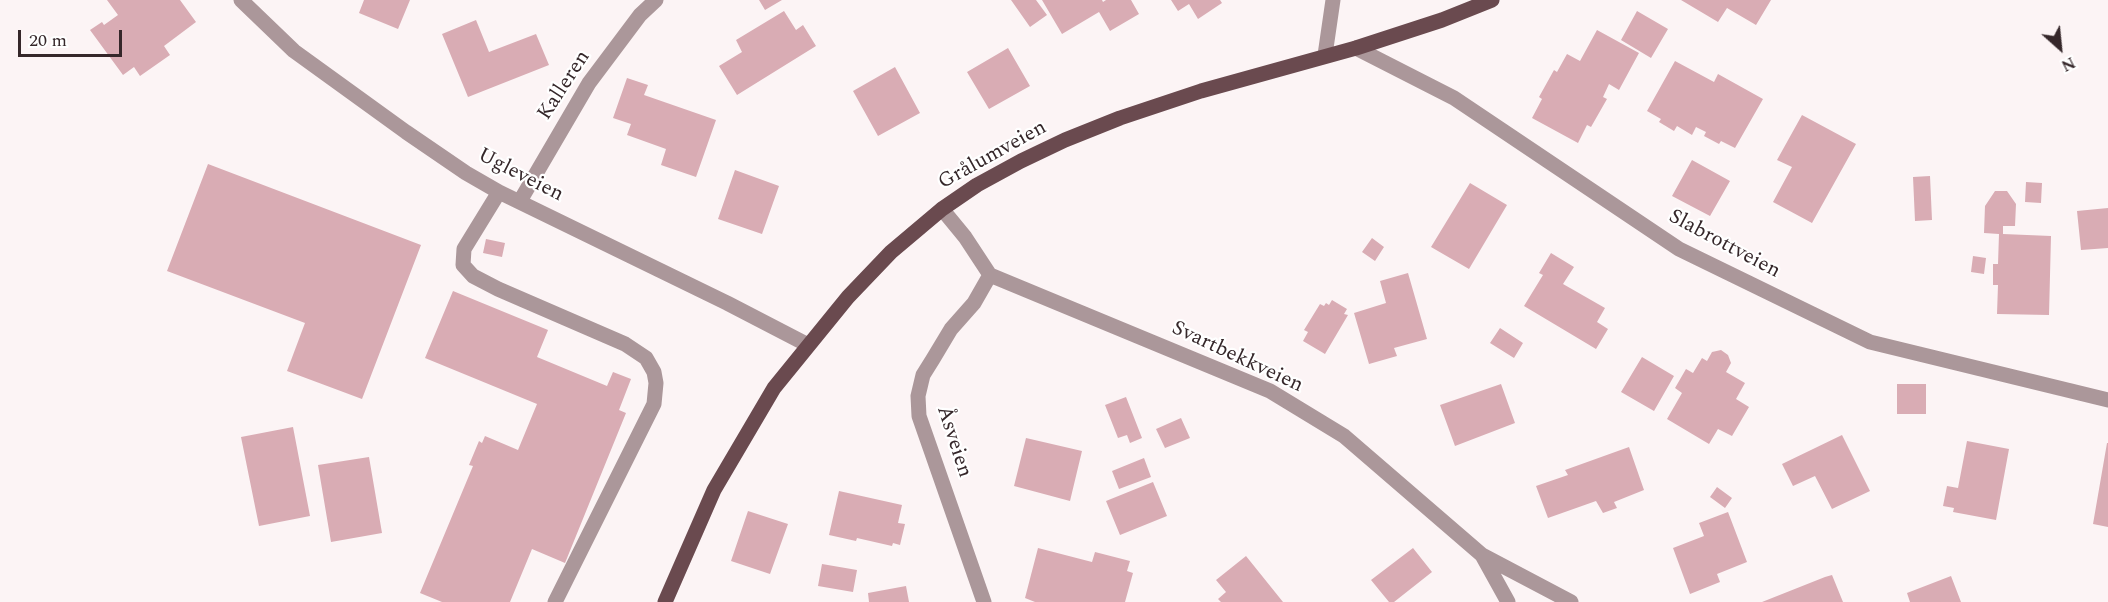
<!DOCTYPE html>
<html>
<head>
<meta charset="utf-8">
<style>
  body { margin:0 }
  #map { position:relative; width:2108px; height:602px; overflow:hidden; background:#fcf4f5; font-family:Spectral,serif }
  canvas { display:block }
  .north { position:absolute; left:2030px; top:18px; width:60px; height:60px; -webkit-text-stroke:4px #fff; paint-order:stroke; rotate:153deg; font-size:16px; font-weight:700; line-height:24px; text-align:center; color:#35272a }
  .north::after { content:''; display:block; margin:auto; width:21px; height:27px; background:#35272a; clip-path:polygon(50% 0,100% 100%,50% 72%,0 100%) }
  .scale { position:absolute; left:18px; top:30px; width:104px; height:27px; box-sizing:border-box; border:3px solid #35272a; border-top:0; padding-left:8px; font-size:18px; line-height:21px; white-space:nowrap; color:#35272a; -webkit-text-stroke:4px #fff; paint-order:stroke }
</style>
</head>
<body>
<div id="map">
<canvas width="2108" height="602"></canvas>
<div class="north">N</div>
<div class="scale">20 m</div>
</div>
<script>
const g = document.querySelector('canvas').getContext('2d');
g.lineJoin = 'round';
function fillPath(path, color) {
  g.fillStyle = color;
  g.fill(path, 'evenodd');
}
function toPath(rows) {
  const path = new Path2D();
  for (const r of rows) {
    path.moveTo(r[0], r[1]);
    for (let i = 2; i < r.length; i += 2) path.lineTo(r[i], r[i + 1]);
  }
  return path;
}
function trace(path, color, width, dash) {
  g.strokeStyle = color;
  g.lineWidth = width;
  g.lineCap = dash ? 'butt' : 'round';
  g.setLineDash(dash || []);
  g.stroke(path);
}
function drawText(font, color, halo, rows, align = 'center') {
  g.font = font + ' Spectral,serif';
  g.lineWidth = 4.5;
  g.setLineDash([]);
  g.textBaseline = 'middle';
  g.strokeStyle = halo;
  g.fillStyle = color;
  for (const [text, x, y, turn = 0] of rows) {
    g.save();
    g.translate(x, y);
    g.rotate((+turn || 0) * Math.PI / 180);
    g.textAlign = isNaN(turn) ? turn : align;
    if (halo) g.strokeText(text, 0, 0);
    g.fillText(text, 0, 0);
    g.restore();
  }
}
const building = toPath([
  [107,0,180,0,196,22,164,46,170,55,140,76,134,67,123,75,90,30,102,22,104,25,118,15],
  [364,0,410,0,398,29,359,13],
  [759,0,782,0,765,10],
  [1011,0,1036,0,1047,15,1030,27],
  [1042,0,1102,0,1103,2,1106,0,1131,0,1139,14,1110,31,1099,12,1062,34],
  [1171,0,1220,0,1222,3,1198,19,1189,4,1178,11],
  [1681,0,1771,0,1756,25,1727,8,1718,22],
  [784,11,796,30,803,25,816,46,737,95,719,66,742,52,736,40],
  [1637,11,1668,29,1651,58,1621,40],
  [476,20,489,52,536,34,549,65,468,97,442,34],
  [1597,30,1639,53,1619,90,1609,84,1603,97,1607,99,1591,127,1587,125,1578,143,1532,118,1542,99,1539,97,1554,70,1557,72,1567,54,1580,61],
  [1008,48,1030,86,989,109,967,72],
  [1675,61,1714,82,1718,74,1763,99,1735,148,1721,141,1719,144,1704,136,1706,132,1696,127,1692,135,1677,126,1674,131,1659,122,1661,119,1647,111],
  [895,67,920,113,878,136,853,91],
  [627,78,648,85,644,95,716,120,696,177,661,165,666,149,627,135,631,124,613,118],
  [1802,115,1856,144,1812,223,1773,202,1792,167,1777,160],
  [1692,160,1730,181,1710,216,1672,196],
  [208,164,421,245,362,399,287,371,305,323,167,271],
  [735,170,779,186,762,234,718,219],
  [1930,176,1932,220,1915,221,1913,177],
  [2026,182,2042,183,2041,203,2025,202],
  [1470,183,1507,205,1469,269,1431,247],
  [1995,191,2007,191,2016,204,2015,226,2003,226,2003,234,2051,236,2049,315,1997,314,1998,285,1993,285,1993,264,1998,264,1999,234,1984,233,1985,206],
  [2108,208,2108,248,2081,250,2077,211],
  [1372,238,1384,247,1375,261,1362,252],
  [486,239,505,243,502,257,483,253],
  [1551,253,1574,267,1563,284,1605,308,1597,322,1608,329,1596,349,1524,306,1543,275,1539,273],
  [1973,256,1986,258,1984,274,1971,272],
  [1408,273,1427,339,1394,348,1397,356,1369,364,1354,313,1386,303,1380,281],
  [453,291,548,330,537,357,607,386,613,372,631,379,619,410,626,413,565,563,532,549,510,602,442,602,420,593,473,466,469,465,479,441,482,443,485,436,518,450,537,404,425,358],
  [1332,300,1347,309,1344,314,1348,315,1325,354,1303,341,1308,332,1304,330,1320,304,1324,306,1326,303,1329,305],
  [1500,328,1523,343,1514,358,1490,343],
  [1721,350,1728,355,1731,363,1726,372,1745,383,1736,399,1749,407,1732,436,1718,429,1709,444,1667,419,1682,393,1675,388,1686,369,1693,373,1702,358,1707,361,1712,352],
  [1642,357,1674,376,1654,411,1621,392],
  [1501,384,1515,423,1455,446,1440,405],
  [1897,384,1926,384,1926,414,1897,414],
  [1126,397,1142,438,1130,443,1127,435,1118,438,1105,405],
  [1181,418,1190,438,1165,448,1156,429],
  [293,427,310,516,259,526,241,437],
  [1842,435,1870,491,1832,509,1815,476,1793,486,1782,464],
  [1026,438,1082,451,1070,501,1014,486],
  [1967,441,2009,449,1996,520,1953,512,1954,508,1943,506,1947,486,1958,488],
  [2107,443,2108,443,2108,527,2093,524],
  [1629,447,1644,490,1614,502,1617,508,1603,513,1596,501,1548,518,1536,486,1568,475,1565,470],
  [369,457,382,533,331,542,318,465],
  [1144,458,1151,477,1119,489,1112,471],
  [1153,482,1167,516,1120,535,1106,501],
  [1717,487,1732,498,1725,508,1710,497],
  [839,491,902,505,898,523,905,524,900,545,893,543,892,546,857,538,856,541,829,535],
  [748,511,788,524,770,574,731,561],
  [1728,512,1747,562,1717,574,1720,582,1690,594,1673,548,1704,536,1699,523],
  [1038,548,1092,562,1095,552,1130,561,1127,571,1133,573,1125,602,1035,602,1025,598],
  [1413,548,1432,572,1394,602,1389,602,1371,580],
  [1246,556,1283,602,1221,602,1218,599,1226,592,1216,580],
  [822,564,857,570,853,592,818,586],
  [1832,575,1843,602,1762,602,1825,577],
  [1951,576,1961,602,1910,602,1907,593],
  [906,586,909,602,869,602,868,593]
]);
const minor = toPath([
  [241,0,294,51,406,132,466,173,499,192,727,303,808,345],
  [1356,48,1454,98,1679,249,1870,342,2108,400],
  [1325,55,1333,0],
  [499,192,464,249,463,265,473,276,498,289,625,344,646,358,654,372,656,383,654,404,555,602],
  [520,201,589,83,640,15,656,0],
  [942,209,965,237,990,275,1270,391,1344,436,1482,555,1571,602],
  [1482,555,1508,602],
  [984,602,919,416,918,396,923,375,933,359,951,329,974,303,990,275]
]);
const major = toPath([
  [665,602,714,490,774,388,848,297,891,252,942,209,977,185,1021,161,1065,140,1120,118,1201,91,1356,48,1442,20,1492,0]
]);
const streetNames = [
  ["Kalleren",565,86,-57],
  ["Grålumveien",993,156,-29],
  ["Ugleveien",520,176,27],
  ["Slabrottveien",1724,245,28],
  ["Svartbekkveien",1237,358,25],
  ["Åsveien",953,442,72]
];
fillPath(building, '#d9acb4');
trace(minor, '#ab979a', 15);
trace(major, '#6a4a4f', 15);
drawText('21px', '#35272a', '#fff', streetNames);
</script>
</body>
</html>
